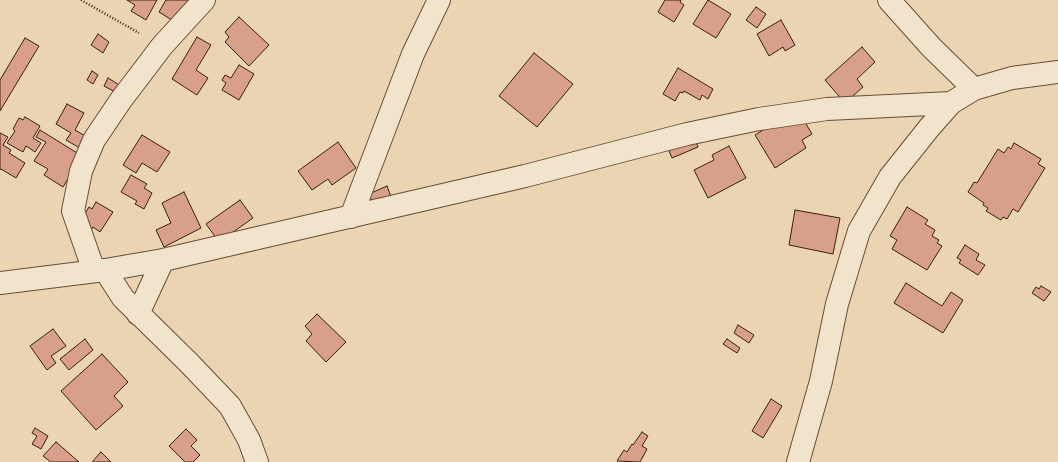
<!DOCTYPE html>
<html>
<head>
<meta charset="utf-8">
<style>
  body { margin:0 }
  canvas { display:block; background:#ebd4b1 }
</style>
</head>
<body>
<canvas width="1058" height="462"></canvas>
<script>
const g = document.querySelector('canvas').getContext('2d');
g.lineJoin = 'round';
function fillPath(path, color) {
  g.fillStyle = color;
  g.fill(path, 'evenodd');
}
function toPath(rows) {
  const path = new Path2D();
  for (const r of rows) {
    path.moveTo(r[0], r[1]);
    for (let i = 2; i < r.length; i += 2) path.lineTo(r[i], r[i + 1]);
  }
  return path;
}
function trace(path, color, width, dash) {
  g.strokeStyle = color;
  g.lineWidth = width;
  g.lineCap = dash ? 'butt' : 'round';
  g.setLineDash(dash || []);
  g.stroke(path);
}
const building = toPath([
  [127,0,157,0,146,20,131,11,135,5,127,0],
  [166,0,192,0,178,24,159,12,166,0],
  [665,0,681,0,680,2,684,5,674,22,658,12,665,0],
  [708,0,731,14,716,38,693,24,708,0],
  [756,7,766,14,757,28,746,20,756,7],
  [239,17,269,45,249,66,225,42,229,37,225,32,239,17],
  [781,20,795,45,785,51,783,47,769,56,757,34,781,20],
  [98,34,109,42,103,53,91,45,98,34],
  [197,37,211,45,196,70,208,78,197,95,172,79,197,37],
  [25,38,39,46,0,111,0,80,25,38],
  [862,47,875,62,857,79,863,87,845,103,825,80,862,47],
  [534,53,573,84,537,127,499,96,534,53],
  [239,65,254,74,239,100,222,90,226,83,222,80,225,75,231,78,239,65],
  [678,68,713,89,708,99,702,95,700,100,684,91,683,93,680,92,675,101,663,94,678,68],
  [92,71,98,75,93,84,87,80,92,71],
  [108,78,121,86,117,93,104,86,108,78],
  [67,104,84,113,75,130,92,140,85,151,66,140,71,133,56,124,67,104],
  [25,117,40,126,33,138,41,143,35,152,26,146,23,152,7,143,15,131,13,129,19,118,23,120,25,117],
  [802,117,812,134,802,140,806,148,775,168,755,135,783,118,802,117],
  [40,130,82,156,63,187,44,175,48,169,34,161,46,142,36,137,40,130],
  [0,133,8,137,3,145,11,150,9,153,25,163,16,178,1,169,0,170,0,133],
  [142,135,170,152,157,172,142,163,136,173,123,165,142,135],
  [695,140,698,147,672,158,666,144,695,140],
  [338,142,356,168,332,185,328,179,312,190,298,171,338,142],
  [1014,143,1041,159,1038,164,1045,168,1018,212,1013,209,1007,219,1003,217,1001,220,986,211,988,208,983,205,984,203,968,192,974,182,977,183,998,149,1004,153,1008,147,1011,149,1014,143],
  [729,146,746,178,708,198,694,170,714,160,712,155,729,146],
  [131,175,147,184,144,188,152,193,144,209,135,204,137,201,121,192,131,175],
  [387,186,392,199,372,202,369,194,387,186],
  [184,192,201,228,164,247,156,230,171,223,162,203,184,192],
  [240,200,253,218,219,242,206,224,240,200],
  [96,202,113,212,100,232,93,227,88,235,81,220,89,207,92,209,96,202],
  [907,207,928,220,925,224,935,230,932,236,939,240,937,243,942,246,927,270,892,249,897,240,890,236,907,207],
  [795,210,840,218,833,254,789,245,795,210],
  [965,245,979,254,976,260,985,265,978,275,959,263,961,260,957,258,965,245],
  [906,283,942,306,951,292,963,300,943,333,894,303,906,283],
  [1041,286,1051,292,1044,301,1032,293,1036,287,1039,289,1041,286],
  [317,314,346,342,326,362,306,341,312,334,305,326,317,314],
  [738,325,754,335,749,343,734,333,738,325],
  [53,329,66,346,51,356,56,363,47,370,30,346,53,329],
  [85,339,93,350,69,370,60,359,85,339],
  [727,339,740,348,737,353,723,344,727,339],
  [102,354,128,382,114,396,123,406,96,430,61,391,102,354],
  [771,399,782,406,763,438,752,431,771,399],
  [35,428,48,436,41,449,32,444,37,436,32,433,35,428],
  [186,429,197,440,191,446,200,455,193,462,185,462,169,446,186,429],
  [642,432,648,436,642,446,647,449,640,462,617,461,624,450,627,452,632,444,633,445,642,432],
  [56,442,79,462,51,462,43,456,56,442],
  [101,452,111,462,92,462,101,452]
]);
const path = toPath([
  [81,0,139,33]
]);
const street = toPath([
  [889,0,931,47,974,89],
  [351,217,413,54,439,0],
  [105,270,123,298,189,363,230,406,249,440,257,462],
  [94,271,73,211,81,171,94,140,121,100,162,46,204,0],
  [0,283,105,270,163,260,525,176,687,134,759,119,827,109,951,103],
  [138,314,163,260],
  [798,462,821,381,837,304,859,231,890,177,929,128,951,103,974,89,1012,78,1058,72]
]);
fillPath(building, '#d89f8b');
trace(building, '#3a2010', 1);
trace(street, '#664d38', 24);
trace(path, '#3a2010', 2.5, [1, 2]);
trace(street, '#f2e3cc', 22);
</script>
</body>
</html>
